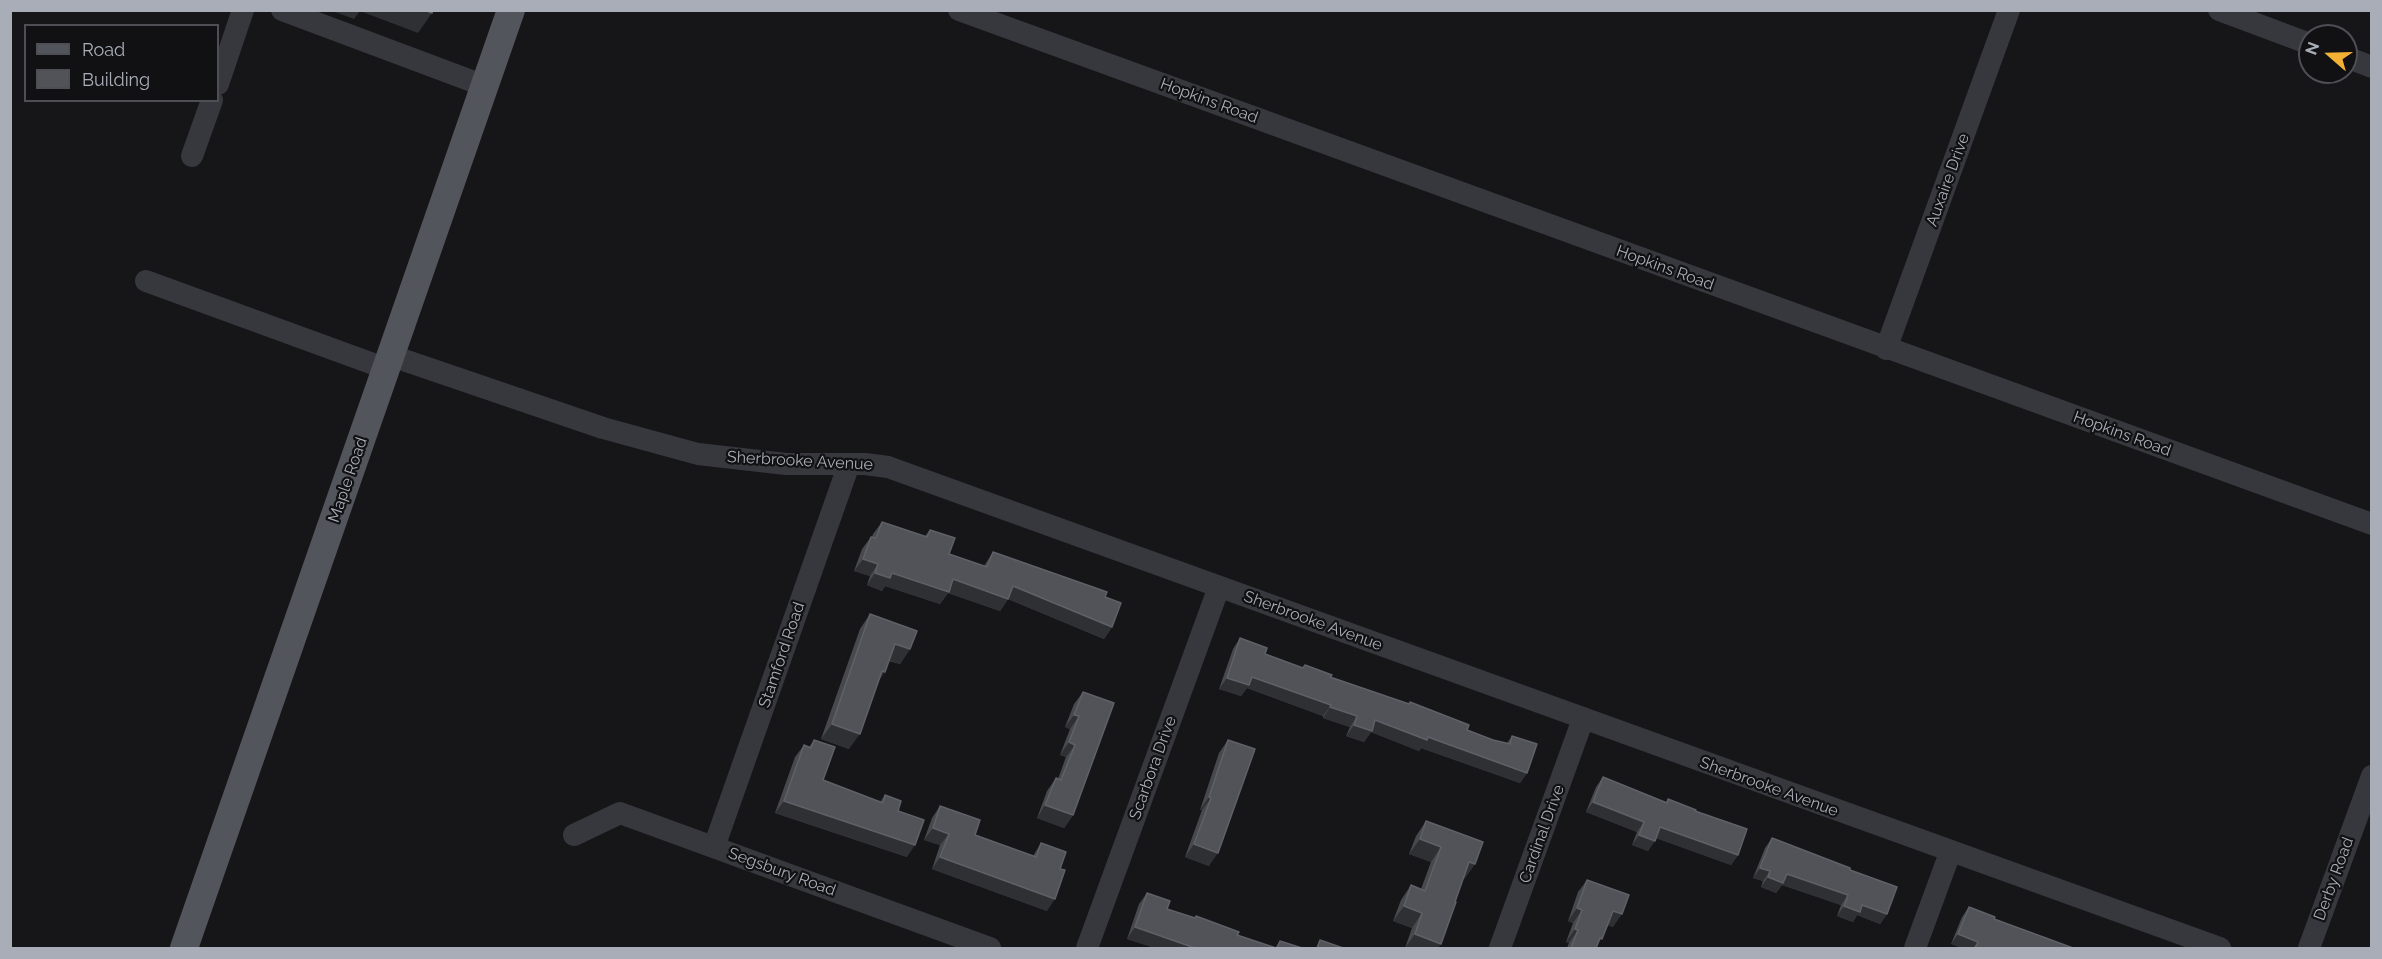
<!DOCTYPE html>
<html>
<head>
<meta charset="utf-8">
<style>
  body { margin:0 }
  #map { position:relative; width:2382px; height:959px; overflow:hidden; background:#161618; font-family:Raleway,sans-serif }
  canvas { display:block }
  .frame { position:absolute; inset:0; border:12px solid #a8adb8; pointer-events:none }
  .legend { position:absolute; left:24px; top:24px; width:195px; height:78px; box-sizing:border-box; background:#111113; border:2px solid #4d4f55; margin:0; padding:8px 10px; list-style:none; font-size:18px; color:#a8adb8 }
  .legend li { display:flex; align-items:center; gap:12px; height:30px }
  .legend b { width:30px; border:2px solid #4d4f55 }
  .north { position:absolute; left:2298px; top:24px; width:60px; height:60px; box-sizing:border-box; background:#111113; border:2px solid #4d4f55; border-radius:50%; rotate:290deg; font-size:16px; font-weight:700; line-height:24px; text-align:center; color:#a8adb8 }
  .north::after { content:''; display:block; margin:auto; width:21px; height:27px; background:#f2b134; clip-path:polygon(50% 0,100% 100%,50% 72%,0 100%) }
</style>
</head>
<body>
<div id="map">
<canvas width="2382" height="959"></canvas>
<div class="frame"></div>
<ul class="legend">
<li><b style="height:8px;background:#53555c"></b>Road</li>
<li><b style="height:16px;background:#525359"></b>Building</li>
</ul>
<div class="north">N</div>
</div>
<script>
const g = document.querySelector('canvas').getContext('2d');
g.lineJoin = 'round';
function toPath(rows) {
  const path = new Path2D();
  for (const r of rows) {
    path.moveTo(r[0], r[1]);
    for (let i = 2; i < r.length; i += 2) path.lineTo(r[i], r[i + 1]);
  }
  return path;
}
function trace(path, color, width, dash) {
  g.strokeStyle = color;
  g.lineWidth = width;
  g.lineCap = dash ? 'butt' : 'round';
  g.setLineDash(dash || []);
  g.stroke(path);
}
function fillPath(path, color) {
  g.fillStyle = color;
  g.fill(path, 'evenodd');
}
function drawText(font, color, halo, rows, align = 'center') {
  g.font = font + ' Raleway,sans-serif';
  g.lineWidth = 4.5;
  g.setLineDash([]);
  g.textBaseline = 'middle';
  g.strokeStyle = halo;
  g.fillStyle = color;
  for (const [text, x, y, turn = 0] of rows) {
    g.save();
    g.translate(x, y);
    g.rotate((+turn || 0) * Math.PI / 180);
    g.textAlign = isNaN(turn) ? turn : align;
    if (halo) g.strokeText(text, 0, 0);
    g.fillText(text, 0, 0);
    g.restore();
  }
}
const minor = toPath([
  [282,10,485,86],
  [959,10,2372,524],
  [2219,10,2310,44],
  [2346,57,2372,67],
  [218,84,243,10],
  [192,156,212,100],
  [146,281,387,369],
  [1886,349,2009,10],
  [392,356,603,428,698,454,786,464,865,464,888,467,2220,948],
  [574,835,620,813,990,948],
  [714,847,849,464],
  [1087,948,1219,587],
  [1500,948,1583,719],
  [1915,948,1950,853],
  [2309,948,2372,776]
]);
const major = toPath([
  [184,948,511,10]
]);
const wall = toPath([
  [882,522,925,536,930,530,949,554,984,566,993,552,1105,597,1112,627,1104,639,1008,599,1000,611,948,593,940,604,885,586,882,591,867,585,870,576,854,571,862,549,871,537,872,537,873,534],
  [870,614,910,649,900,664,889,661,877,684,849,749,821,739,860,629],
  [1240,638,1265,654,1303,668,1305,665,1330,677,1493,740,1507,743,1512,736,1527,773,1520,783,1421,748,1419,751,1371,732,1364,742,1346,736,1350,727,1323,718,1323,716,1247,688,1241,696,1219,689,1233,649],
  [1083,692,1073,815,1064,828,1037,818,1047,791,1056,778,1058,779,1066,757,1060,755,1070,729,1065,727,1074,704],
  [814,740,823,780,880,802,885,795,898,811,907,857,775,813,795,757,804,745,809,747],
  [1228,740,1209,866,1185,857,1202,810,1200,810,1219,753],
  [1603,777,1666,802,1668,799,1695,811,1738,855,1731,865,1656,838,1648,851,1632,845,1637,832,1586,812,1596,787],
  [940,806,975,835,1033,856,1041,843,1047,911,932,869,940,845,924,840,932,818],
  [1426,821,1475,864,1464,879,1463,879,1405,948,1412,928,1393,921,1401,900,1411,885,1421,889,1431,862,1409,854,1416,836],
  [1772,838,1850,870,1887,914,1880,924,1857,915,1853,922,1837,916,1841,905,1782,885,1776,893,1761,887,1763,881,1753,878,1765,848],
  [1587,880,1613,927,1608,925,1596,948,1567,948,1569,943,1566,942,1573,923,1568,921,1578,892],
  [1147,893,1167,909,1194,918,1196,916,1237,935,1275,948,1280,941,1302,948,1155,948,1127,939,1139,904],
  [1969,907,1994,919,2073,948,1962,948,1951,944,1962,917]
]);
const shadedWall = toPath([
  [330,10,424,10,432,13,418,33,360,11,354,19],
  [863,559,878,564,870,576,854,571],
  [875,573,892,573,1013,586,1112,627,1104,639,1008,599,1000,611,948,593,940,604,885,586,882,591,867,585],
  [895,644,910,649,900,664,885,659],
  [882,671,885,672,875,687],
  [1252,677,1331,705,1323,716,1247,688,1241,696,1219,689,1227,678],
  [1330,707,1357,716,1350,727,1323,718],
  [1074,715,1079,716,1070,729,1065,727],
  [1375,720,1428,737,1527,773,1520,783,1421,748,1419,751,1371,732,1364,742,1346,736,1354,725],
  [832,724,860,734,849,749,821,739],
  [1069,742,1075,745,1066,757,1060,755],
  [1209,797,1211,798,1202,810,1200,810],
  [784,801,915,845,907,857,775,813],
  [1593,802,1644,822,1637,832,1586,812],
  [1045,805,1073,815,1064,828,1037,818],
  [1660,827,1738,855,1731,865,1653,837],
  [933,828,949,834,940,845,924,840],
  [1639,835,1655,841,1648,851,1632,845],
  [1420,839,1441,847,1431,862,1409,854],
  [1194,844,1218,853,1209,866,1185,857],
  [940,857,1055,899,1047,911,932,869],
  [1469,862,1475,864,1464,879,1459,877],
  [1760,868,1770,871,1763,881,1753,878],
  [1787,874,1848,895,1841,905,1782,885,1776,893,1761,887,1768,877],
  [1862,905,1887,914,1880,924,1857,915,1853,922,1837,916,1844,906],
  [1404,906,1422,913,1412,928,1393,921],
  [1577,908,1582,910,1573,923,1568,921],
  [1613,911,1622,914,1613,927,1604,924],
  [1135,927,1195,948,1155,948,1127,939],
  [1575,929,1578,930,1569,943,1566,942],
  [1415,934,1441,944,1438,948,1405,948],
  [1958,934,1978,942,1973,948,1962,948,1951,944]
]);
const building = toPath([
  [424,10,433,10,432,13,424,10],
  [882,522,927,537,930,530,955,538,949,554,987,567,993,552,1107,592,1105,597,1121,603,1112,627,1013,586,1008,599,953,579,949,592,892,573,890,578,875,573,878,564,863,559,871,537,876,538,882,522],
  [870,614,917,631,910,649,895,644,885,672,882,671,860,734,832,724,870,614],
  [1240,638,1267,648,1265,654,1303,668,1305,665,1332,675,1330,677,1409,704,1410,702,1469,725,1467,730,1493,740,1510,744,1512,736,1537,744,1527,773,1428,737,1427,740,1375,720,1372,731,1354,725,1357,716,1330,707,1331,705,1252,677,1249,685,1227,678,1240,638],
  [1083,692,1114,703,1073,815,1045,805,1056,778,1061,780,1075,745,1069,742,1079,716,1074,715,1083,692],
  [814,740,835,747,823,780,883,803,885,795,901,801,898,811,924,820,915,845,784,801,804,745,811,748,814,740],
  [1228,740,1255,749,1218,853,1194,844,1211,798,1209,797,1228,740],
  [1603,777,1667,803,1668,799,1696,810,1695,811,1747,829,1738,855,1660,827,1655,841,1639,835,1644,822,1593,802,1603,777],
  [940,806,980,820,975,835,1036,857,1041,843,1066,852,1060,869,1065,870,1055,899,940,857,949,834,933,828,940,806],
  [1426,821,1483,842,1475,864,1469,862,1455,902,1456,902,1441,944,1415,934,1422,913,1404,906,1411,885,1425,891,1441,847,1420,839,1426,821],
  [1772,838,1850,868,1850,870,1897,887,1887,914,1862,905,1860,912,1844,906,1848,895,1787,874,1783,883,1768,877,1770,871,1760,868,1772,838],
  [1587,880,1629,895,1622,914,1613,911,1602,939,1600,938,1596,948,1571,948,1578,930,1575,929,1582,910,1577,908,1587,880],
  [1147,893,1170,901,1167,909,1195,918,1196,916,1239,932,1237,935,1276,948,1195,948,1135,927,1147,893],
  [1969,907,1995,917,1994,919,2073,948,1975,948,1978,942,1958,934,1969,907],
  [1320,940,1343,948,1317,948,1320,940],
  [1280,941,1302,948,1277,948,1280,941]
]);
const streetNames = [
  ["Hopkins Road",1209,101,20],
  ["Auxaire Drive",1948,180,-70],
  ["Hopkins Road",1665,268,20],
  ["Hopkins Road",2122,434,20],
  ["Sherbrooke Avenue",800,461,3],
  ["Maple Road",348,480,-71],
  ["Sherbrooke Avenue",1313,621,20],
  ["Stamford Road",782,655,-71],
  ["Scarbora Drive",1153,768,-70],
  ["Sherbrooke Avenue",1769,787,20],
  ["Cardinal Drive",1542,834,-70],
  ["Segsbury Road",782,872,20],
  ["Derby Road",2334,879,-70]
];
trace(minor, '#37383d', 22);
trace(major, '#53555c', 28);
fillPath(wall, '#47494d');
fillPath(shadedWall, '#2f3033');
fillPath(building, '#525359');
trace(building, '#5f6168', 1.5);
drawText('16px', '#a8adb8', '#111113', streetNames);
</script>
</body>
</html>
